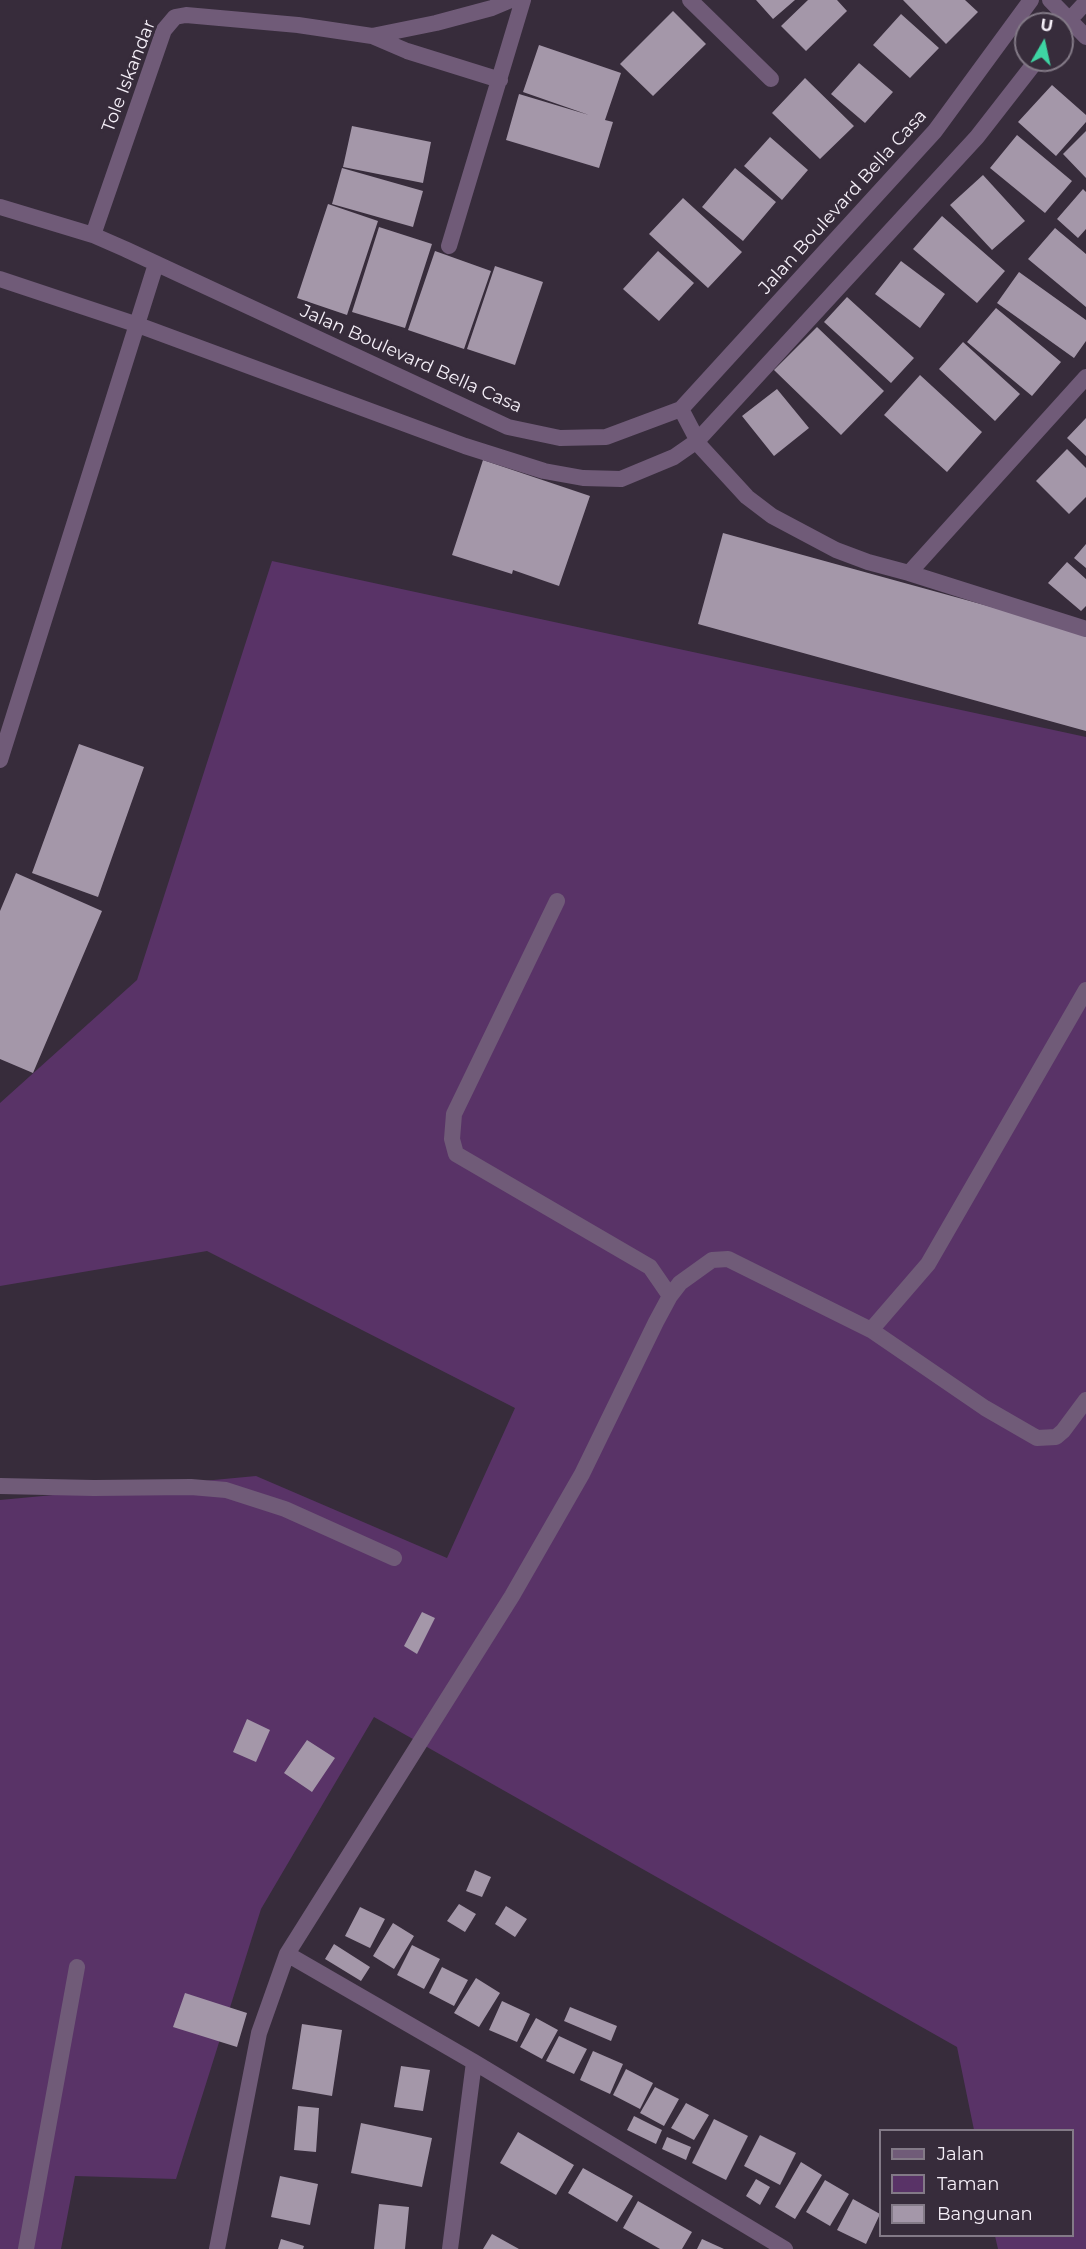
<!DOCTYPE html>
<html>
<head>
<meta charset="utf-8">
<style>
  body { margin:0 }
  #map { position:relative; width:1086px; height:2249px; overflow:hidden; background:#372c3b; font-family:Montserrat,sans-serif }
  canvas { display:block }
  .legend { position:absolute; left:879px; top:2129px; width:195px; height:108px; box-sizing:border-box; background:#372c3b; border:2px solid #837a87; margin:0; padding:8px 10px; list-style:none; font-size:18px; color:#f5eff8 }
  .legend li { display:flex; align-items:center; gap:12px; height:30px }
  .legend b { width:30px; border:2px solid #837a87 }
  .north { position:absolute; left:1014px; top:12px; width:60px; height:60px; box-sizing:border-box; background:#372c3b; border:2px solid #837a87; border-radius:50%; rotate:9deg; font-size:16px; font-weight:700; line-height:24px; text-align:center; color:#f5eff8 }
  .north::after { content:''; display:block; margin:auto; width:21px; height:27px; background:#3ed4a3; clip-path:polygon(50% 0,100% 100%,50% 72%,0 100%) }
</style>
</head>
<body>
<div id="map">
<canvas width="1086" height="2249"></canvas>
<ul class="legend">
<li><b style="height:8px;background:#705b78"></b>Jalan</li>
<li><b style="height:16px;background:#593367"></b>Taman</li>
<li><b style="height:16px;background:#a497a9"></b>Bangunan</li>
</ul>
<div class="north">U</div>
</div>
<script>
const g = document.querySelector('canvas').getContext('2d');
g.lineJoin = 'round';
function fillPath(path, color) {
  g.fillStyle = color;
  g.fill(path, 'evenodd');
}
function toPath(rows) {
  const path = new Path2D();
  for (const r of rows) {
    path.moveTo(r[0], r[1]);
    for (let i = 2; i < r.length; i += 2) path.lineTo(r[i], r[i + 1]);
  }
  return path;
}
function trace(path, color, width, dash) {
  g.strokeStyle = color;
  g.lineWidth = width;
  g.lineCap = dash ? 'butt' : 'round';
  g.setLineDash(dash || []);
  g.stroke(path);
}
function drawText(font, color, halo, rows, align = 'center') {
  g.font = font + ' Montserrat,sans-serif';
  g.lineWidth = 6;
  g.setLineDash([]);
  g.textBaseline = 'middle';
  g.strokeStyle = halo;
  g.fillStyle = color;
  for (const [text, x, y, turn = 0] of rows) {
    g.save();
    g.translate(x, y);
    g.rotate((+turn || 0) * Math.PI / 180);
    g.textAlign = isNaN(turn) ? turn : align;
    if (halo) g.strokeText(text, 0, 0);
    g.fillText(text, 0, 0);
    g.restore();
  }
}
const green = toPath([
  [272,561,1086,737,1086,2249,998,2249,995,2236,1072,2236,1072,2130,974,2130,957,2047,374,1717,261,1909,176,2179,75,2176,61,2249,0,2249,0,1500,256,1476,447,1558,515,1408,207,1251,0,1286,0,1103,137,980]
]);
const building = toPath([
  [756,0,795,0,773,19],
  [808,0,837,0,847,11,806,51,781,26],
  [903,0,965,0,978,12,946,44],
  [673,11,706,44,653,96,620,64],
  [901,14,939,48,910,78,873,45],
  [539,45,621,73,605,120,613,122,599,168,506,140,519,94,589,115,523,92],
  [859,63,893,92,865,123,831,94],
  [805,78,854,126,820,159,772,113],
  [1052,85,1086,115,1086,122,1056,156,1018,122],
  [352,126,431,142,423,183,343,167],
  [1086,131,1086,178,1063,154],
  [1017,135,1072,181,1045,213,990,168],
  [770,137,808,170,782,200,744,166],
  [342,168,423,191,413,227,332,204],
  [735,168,776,202,743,241,702,207],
  [983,175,1025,221,992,250,950,205],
  [1083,189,1086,192,1086,229,1078,238,1057,219],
  [683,198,742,252,708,288,649,234],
  [328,204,378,221,347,315,297,298],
  [942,216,1005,271,977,303,913,249],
  [379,227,432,244,405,328,352,312],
  [1055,228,1086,254,1086,307,1028,259],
  [435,251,491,271,464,349,408,330],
  [658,251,694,283,659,321,623,289],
  [901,261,945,294,920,328,875,294],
  [495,266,543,282,515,365,467,349],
  [1019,272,1086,320,1086,341,1074,358,997,303],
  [847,297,914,358,891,383,824,322],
  [996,308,1061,362,1032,396,967,342],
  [817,327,884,391,841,435,774,370],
  [963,342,1020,394,995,421,939,369],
  [920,375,982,432,947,472,884,415],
  [777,389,809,428,774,456,742,416],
  [1086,418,1086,456,1067,438],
  [1067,449,1086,468,1086,497,1069,514,1036,481],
  [483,460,590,496,559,586,513,570,512,574,452,555],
  [723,533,1086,633,1086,731,698,624],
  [1086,544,1086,568,1074,558],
  [1067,562,1086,579,1086,606,1081,611,1048,583],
  [79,744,144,767,98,897,32,873],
  [16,873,102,911,33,1073,0,1059,0,911],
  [422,1612,435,1618,417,1654,404,1646],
  [247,1719,270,1730,256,1762,233,1752],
  [307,1740,335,1758,312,1792,284,1773],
  [475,1870,491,1877,482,1897,466,1891],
  [459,1904,476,1914,465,1932,447,1921],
  [506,1906,527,1919,515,1937,495,1924],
  [360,1907,385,1919,370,1948,345,1936],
  [393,1923,414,1936,394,1969,373,1956],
  [334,1944,370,1967,361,1981,325,1959],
  [412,1945,440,1959,424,1989,397,1975],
  [442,1967,468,1980,454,2006,429,1993],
  [476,1978,500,1993,479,2027,454,2013],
  [185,1993,247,2013,237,2047,173,2027],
  [502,2001,530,2014,517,2042,489,2030],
  [570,2007,617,2026,611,2041,564,2021],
  [536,2018,558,2030,542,2059,520,2047],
  [302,2024,342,2030,332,2096,292,2089],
  [559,2036,587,2049,574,2074,546,2061],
  [593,2051,623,2064,610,2094,580,2080],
  [401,2066,430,2070,423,2111,394,2107],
  [626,2069,653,2083,640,2109,613,2095],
  [655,2087,679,2099,664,2126,640,2113],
  [686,2103,709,2115,694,2140,671,2128],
  [298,2106,319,2108,316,2152,294,2150],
  [634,2116,662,2130,656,2144,627,2130],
  [714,2119,748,2136,726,2180,692,2163],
  [361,2123,432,2138,422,2187,351,2173],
  [518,2132,574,2165,556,2195,500,2163],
  [760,2135,796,2153,780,2185,744,2166],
  [667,2137,691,2147,686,2160,662,2149],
  [801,2162,822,2175,795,2219,775,2207],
  [583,2168,633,2196,617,2222,568,2193],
  [280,2176,318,2184,310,2225,271,2217],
  [756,2179,770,2187,760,2205,746,2196],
  [825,2180,849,2194,830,2226,806,2212],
  [853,2199,880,2214,866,2244,837,2230],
  [638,2201,692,2232,682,2249,660,2249,623,2228],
  [379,2204,409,2207,405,2249,374,2249],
  [492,2234,519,2249,483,2249],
  [281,2239,304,2246,303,2249,278,2249],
  [702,2239,724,2249,697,2249]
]);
const minor = toPath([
  [690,0,771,79],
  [1050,0,1086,37],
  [1062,28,1086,2],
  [372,36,407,51,500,80],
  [0,207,93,235,125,249,508,427,560,438,606,437,681,409,935,131,1031,0],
  [93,235,164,30,175,17,186,15,298,25,372,36,436,23,492,8,511,0],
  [449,246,523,0],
  [0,279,138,325,465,446,544,471,583,478,621,479,674,457,697,441,977,137,1037,60],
  [681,409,701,447,747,497,772,516,836,550,868,562,909,573,1086,377],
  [909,573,1086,629],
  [0,760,156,264],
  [557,901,454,1114,452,1139,456,1154,650,1267,670,1296],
  [871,1330,928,1264,1086,990],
  [0,1486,94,1488,191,1487,226,1490,285,1509,394,1558],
  [287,1954,474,2062,785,2249],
  [26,2249,77,1967],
  [217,2249,259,2033,287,1954,512,1596,582,1474,656,1322,670,1296,680,1283,712,1260,728,1259,871,1330,985,1408,1037,1438,1056,1437,1063,1431,1086,1400],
  [450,2249,474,2062]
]);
const streetNames = [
  ["Tole Iskandar",129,76,-69],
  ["Jalan Boulevard Bella Casa",843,202,-48],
  ["Jalan Boulevard Bella Casa",411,359,24]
];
fillPath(green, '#593367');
fillPath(building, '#a497a9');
trace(minor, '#705b78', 16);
drawText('18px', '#f5eff8', '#372c3b', streetNames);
</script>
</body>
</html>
